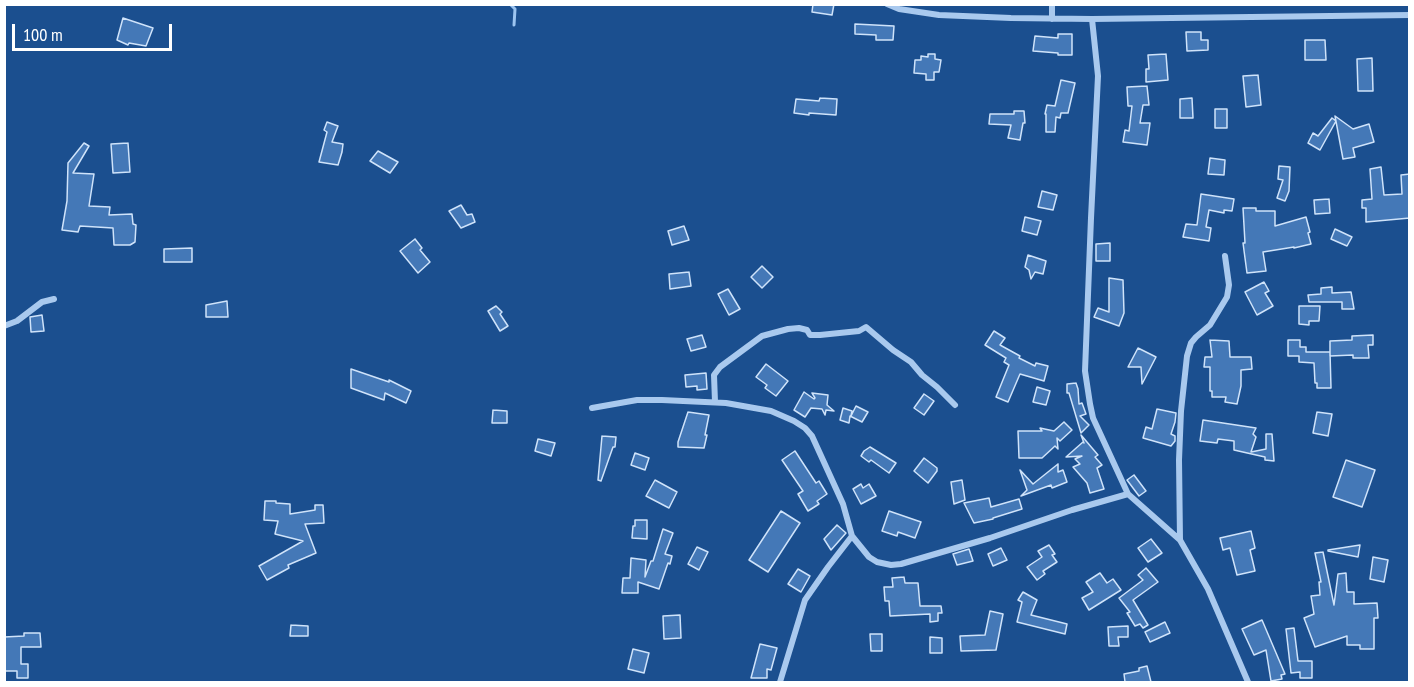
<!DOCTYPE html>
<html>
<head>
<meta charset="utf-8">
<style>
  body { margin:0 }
  #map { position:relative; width:1414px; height:687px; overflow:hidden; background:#1b4f8f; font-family:"PT Sans Narrow",sans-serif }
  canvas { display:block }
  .frame { position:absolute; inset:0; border:6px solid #fff; pointer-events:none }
  .scale { position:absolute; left:12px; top:24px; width:160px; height:27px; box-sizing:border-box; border:3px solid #fff; border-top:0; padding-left:8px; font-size:18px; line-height:21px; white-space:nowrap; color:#fff; -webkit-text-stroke:4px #1b4f8f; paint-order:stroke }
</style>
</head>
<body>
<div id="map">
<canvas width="1414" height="687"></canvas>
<div class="frame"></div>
<div class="scale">100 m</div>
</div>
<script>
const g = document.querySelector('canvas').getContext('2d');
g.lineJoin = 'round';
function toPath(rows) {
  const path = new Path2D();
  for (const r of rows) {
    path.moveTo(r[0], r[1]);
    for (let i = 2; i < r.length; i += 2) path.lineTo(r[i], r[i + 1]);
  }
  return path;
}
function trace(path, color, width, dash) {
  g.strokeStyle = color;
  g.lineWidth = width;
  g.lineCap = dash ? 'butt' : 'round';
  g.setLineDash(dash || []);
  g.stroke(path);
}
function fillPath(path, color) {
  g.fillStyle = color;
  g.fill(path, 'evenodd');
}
const stream = toPath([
  [510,4,515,9,514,25]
]);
const building = toPath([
  [813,4,834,4,832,15,812,12,813,4],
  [123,18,153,28,146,46,129,43,128,45,117,40,123,18],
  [855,24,894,26,893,40,876,40,876,35,855,34,855,24],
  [1186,32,1201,32,1201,40,1208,40,1208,50,1187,51,1186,32],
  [1058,34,1072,34,1072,55,1058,55,1058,53,1033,51,1035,36,1058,38,1058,34],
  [1305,40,1325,40,1326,60,1305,60,1305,40],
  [928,54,935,54,935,59,941,60,939,72,934,72,934,80,926,80,926,74,914,73,915,60,921,60,921,56,928,57,928,54],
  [1166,54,1168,80,1146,82,1146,69,1149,69,1148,55,1166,54],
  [1372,58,1373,91,1358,91,1357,59,1372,58],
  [1258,75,1261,105,1246,107,1243,76,1258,75],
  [1061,80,1075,83,1068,113,1061,113,1060,118,1056,117,1055,132,1046,132,1046,114,1045,114,1047,105,1055,106,1061,80],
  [1147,86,1149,105,1143,105,1140,123,1150,123,1147,145,1123,142,1125,130,1129,131,1132,106,1128,106,1127,87,1147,86],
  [820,98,837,99,836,115,809,113,809,115,794,113,796,99,819,101,820,98],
  [1192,98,1193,118,1180,118,1180,99,1192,98],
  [1215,109,1227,109,1227,128,1215,128,1215,109],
  [1014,111,1024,111,1025,123,1023,123,1020,140,1008,138,1011,125,989,124,990,114,1014,114,1014,111],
  [1335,116,1353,129,1369,124,1374,142,1353,148,1355,157,1343,159,1335,116],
  [1332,118,1336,121,1320,150,1308,143,1313,133,1318,136,1332,118],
  [327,122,338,126,332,142,343,144,342,152,338,165,319,162,327,132,324,130,327,122],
  [84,143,89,146,73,173,94,174,89,206,110,207,109,215,132,214,133,224,136,225,135,242,130,245,114,245,113,228,80,226,78,232,62,230,67,201,68,163,84,143],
  [128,143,130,172,113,173,111,144,128,143],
  [378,151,398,162,390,173,370,161,378,151],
  [1210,158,1225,160,1224,175,1208,174,1210,158],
  [1279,166,1290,167,1289,191,1285,201,1277,198,1283,180,1278,179,1279,166],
  [1381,167,1384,195,1402,194,1401,175,1410,174,1410,218,1366,222,1366,208,1362,208,1362,200,1372,199,1370,169,1381,167],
  [1042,191,1057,195,1053,210,1038,207,1042,191],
  [1201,194,1234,199,1232,211,1224,210,1224,213,1209,210,1206,227,1211,228,1209,241,1183,237,1186,224,1197,225,1201,194],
  [1329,199,1330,213,1315,214,1314,200,1329,199],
  [461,205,467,215,472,214,475,222,461,228,449,211,461,205],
  [1243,208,1256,208,1256,211,1275,211,1275,226,1306,217,1310,232,1308,233,1311,244,1294,248,1294,247,1263,252,1266,271,1247,273,1243,243,1245,243,1243,208],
  [1025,217,1041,221,1037,235,1022,231,1025,217],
  [684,226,689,240,672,245,668,231,684,226],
  [1335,229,1352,237,1347,246,1331,239,1335,229],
  [415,239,422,248,420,250,430,262,418,273,400,251,415,239],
  [1110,243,1110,261,1096,261,1096,244,1110,243],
  [192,248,192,262,164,262,164,249,192,248],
  [1028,255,1046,261,1043,274,1035,272,1031,279,1029,270,1025,267,1028,255],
  [762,266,773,277,762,288,751,277,762,266],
  [689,272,691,286,670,289,669,274,689,272],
  [1109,278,1123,280,1124,313,1119,326,1094,317,1098,308,1109,312,1109,278],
  [1264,282,1269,291,1265,293,1273,306,1257,315,1245,292,1264,282],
  [1332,287,1332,293,1351,292,1354,309,1342,309,1342,302,1309,302,1308,295,1321,294,1321,288,1332,287],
  [728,289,740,309,729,315,718,294,728,289],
  [227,301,228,317,206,317,206,305,227,301],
  [496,306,502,312,500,314,508,326,500,331,488,311,496,306],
  [1299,306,1320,306,1319,321,1309,321,1309,325,1299,324,1299,306],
  [42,315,44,331,31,332,30,317,42,315],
  [994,331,1005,338,1000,345,1020,356,1019,358,1035,366,1036,363,1048,366,1044,381,1020,374,1008,402,996,397,1009,365,1004,362,1006,358,985,345,994,331],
  [702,335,706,347,691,351,687,339,702,335],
  [1373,335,1373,345,1368,345,1369,358,1353,358,1353,355,1330,356,1330,341,1352,340,1352,336,1373,335],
  [1210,340,1229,341,1230,357,1251,357,1252,369,1241,370,1241,386,1237,404,1225,402,1226,397,1212,397,1212,391,1210,391,1210,367,1204,367,1205,357,1212,357,1210,340],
  [1288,340,1300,340,1300,347,1306,347,1306,352,1330,352,1331,388,1317,388,1317,383,1315,383,1314,363,1299,362,1299,356,1288,356,1288,340],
  [1138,348,1156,357,1142,384,1141,367,1128,367,1138,348],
  [766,364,788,381,776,396,765,388,767,385,756,377,766,364],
  [351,369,389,382,389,380,411,391,406,403,385,393,384,400,351,388,351,369],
  [706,373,707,389,697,390,697,386,686,387,685,375,706,373],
  [1076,383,1078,389,1079,404,1082,403,1086,414,1080,416,1089,425,1081,433,1069,393,1067,393,1067,384,1076,383],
  [1037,387,1050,391,1046,405,1033,402,1037,387],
  [804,392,814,399,815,398,812,393,828,395,827,405,834,411,826,410,825,415,822,409,811,408,805,417,794,410,804,392],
  [924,394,934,401,924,415,914,408,924,394],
  [856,406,868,412,862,422,850,416,849,423,840,420,843,408,852,411,851,416,856,406],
  [1157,409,1176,413,1175,422,1171,434,1175,436,1175,441,1171,446,1143,438,1146,427,1152,429,1157,409],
  [493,410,507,411,507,423,492,423,493,410],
  [688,412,709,415,705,435,707,435,704,448,678,447,678,442,688,412],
  [1317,412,1332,414,1328,436,1313,433,1317,412],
  [1203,420,1256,428,1253,434,1256,437,1251,452,1266,449,1266,434,1272,434,1274,461,1265,460,1265,457,1234,450,1234,441,1218,439,1217,443,1200,441,1203,420],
  [1064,422,1072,430,1060,441,1057,438,1058,449,1055,446,1042,458,1019,458,1018,431,1042,431,1040,428,1054,431,1064,422],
  [1081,435,1098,455,1095,457,1102,465,1097,468,1104,489,1090,493,1087,483,1073,467,1080,464,1075,459,1082,456,1066,457,1083,442,1084,443,1081,435],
  [602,436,616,437,615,447,613,447,601,481,598,480,602,436],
  [538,439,555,443,551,456,535,451,538,439],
  [870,447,896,463,889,473,871,460,869,462,861,456,864,451,870,447],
  [795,451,816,483,819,481,827,494,817,501,819,504,808,511,798,494,803,491,782,460,795,451],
  [635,453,649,458,645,470,631,465,635,453],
  [924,458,937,468,937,471,928,483,914,471,924,458],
  [1346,460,1375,470,1362,507,1333,497,1346,460],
  [1058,464,1058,472,1063,470,1067,482,1052,488,1051,485,1021,496,1027,490,1020,470,1033,484,1058,464],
  [1134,475,1146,491,1139,496,1127,480,1134,475],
  [655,480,677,492,669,508,646,496,655,480],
  [962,480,965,500,954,504,951,482,962,480],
  [861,484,863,488,869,484,876,496,861,504,853,489,861,484],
  [989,498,991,507,1019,499,1022,509,993,518,993,519,974,523,964,503,989,498],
  [265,501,276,501,276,503,290,504,290,514,315,510,315,505,323,505,324,523,305,524,316,553,288,565,289,568,267,580,259,566,303,541,275,534,278,521,264,520,265,501],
  [781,511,800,523,768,572,749,560,781,511],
  [889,511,921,522,915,538,898,532,897,536,882,531,889,511],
  [635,520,647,520,647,539,632,538,633,526,635,526,635,520],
  [837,525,846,533,831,550,824,539,837,525],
  [663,529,673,533,665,554,672,556,670,564,668,563,659,589,638,582,638,593,622,593,623,578,630,578,631,558,646,560,645,577,651,561,653,561,663,529],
  [1251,531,1255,548,1250,550,1255,571,1237,575,1230,548,1223,550,1220,538,1251,531],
  [1151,539,1162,553,1148,562,1138,548,1151,539],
  [1049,545,1055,554,1052,555,1057,562,1043,571,1045,574,1037,580,1027,567,1042,557,1038,551,1049,545],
  [1360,545,1358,557,1328,551,1328,550,1360,545],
  [697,547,708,552,699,570,688,564,697,547],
  [1001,548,1007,560,993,566,988,554,1001,548],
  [969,549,973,561,957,565,953,554,969,549],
  [1323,552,1334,605,1338,574,1346,573,1347,592,1354,592,1354,604,1377,603,1378,618,1374,618,1374,649,1360,649,1360,645,1347,645,1347,636,1315,647,1304,618,1314,614,1311,596,1320,595,1319,582,1321,582,1315,553,1323,552],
  [1373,557,1388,560,1384,582,1370,579,1373,557],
  [1146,568,1158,582,1133,600,1148,625,1143,628,1140,624,1135,626,1127,613,1130,612,1119,598,1143,580,1138,575,1146,568],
  [798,569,810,576,801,592,788,584,798,569],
  [1100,573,1107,583,1113,579,1121,590,1089,610,1082,598,1093,592,1086,582,1100,573],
  [904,577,905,583,918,583,920,606,941,606,942,613,938,613,938,621,930,622,930,614,890,616,889,601,885,601,884,587,893,587,892,578,904,577],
  [1023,592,1037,600,1031,615,1067,624,1065,634,1017,622,1022,602,1018,600,1023,592],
  [990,611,1003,614,996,650,961,651,960,636,985,635,990,611],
  [680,615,681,638,664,639,663,616,680,615],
  [1262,620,1285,674,1281,675,1282,679,1271,681,1266,650,1254,655,1242,629,1262,620],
  [1165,622,1170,633,1150,642,1145,632,1165,622],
  [291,625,308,626,308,636,290,636,291,625],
  [1128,626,1128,637,1118,637,1119,646,1109,646,1108,627,1128,626],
  [1294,628,1298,661,1312,661,1312,678,1300,678,1300,672,1291,673,1286,629,1294,628],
  [24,633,40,633,41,647,21,647,21,664,28,664,28,678,17,678,17,671,4,671,4,637,24,636,24,633],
  [870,634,882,634,882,651,871,651,870,634],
  [930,637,942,638,942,653,930,653,930,637],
  [760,644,777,648,771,670,767,669,767,678,751,678,760,644],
  [633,649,649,653,644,673,628,669,633,649],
  [1147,666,1151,682,1125,682,1124,674,1139,671,1139,668,1147,666]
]);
const street = toPath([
  [887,4,899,9,939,15,1011,18,1092,19,1410,15],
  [1052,4,1052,19],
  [1092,19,1098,76,1091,218,1085,371,1090,404,1093,418,1128,494,1180,540,1208,589,1248,682],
  [4,326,17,321,42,302,54,299],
  [715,402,714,375,720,367,762,336,788,329,799,328,807,330,810,335,820,335,859,331,866,327,893,350,911,362,922,375,937,387,955,405],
  [592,408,637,400,662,400,726,403,771,411,794,421,805,428,812,436,843,504,852,536,869,557,877,562,891,565,901,564,990,538,1072,510,1128,494],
  [1180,540,1179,460,1181,411,1187,356,1191,343,1196,337,1210,325,1227,297,1229,285,1225,256],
  [780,682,805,600,828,567,852,536]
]);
trace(stream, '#9cc4f0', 3);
fillPath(building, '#4478b7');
trace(building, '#cfe3fa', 1.5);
trace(street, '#a9c9ee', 6);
</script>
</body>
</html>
